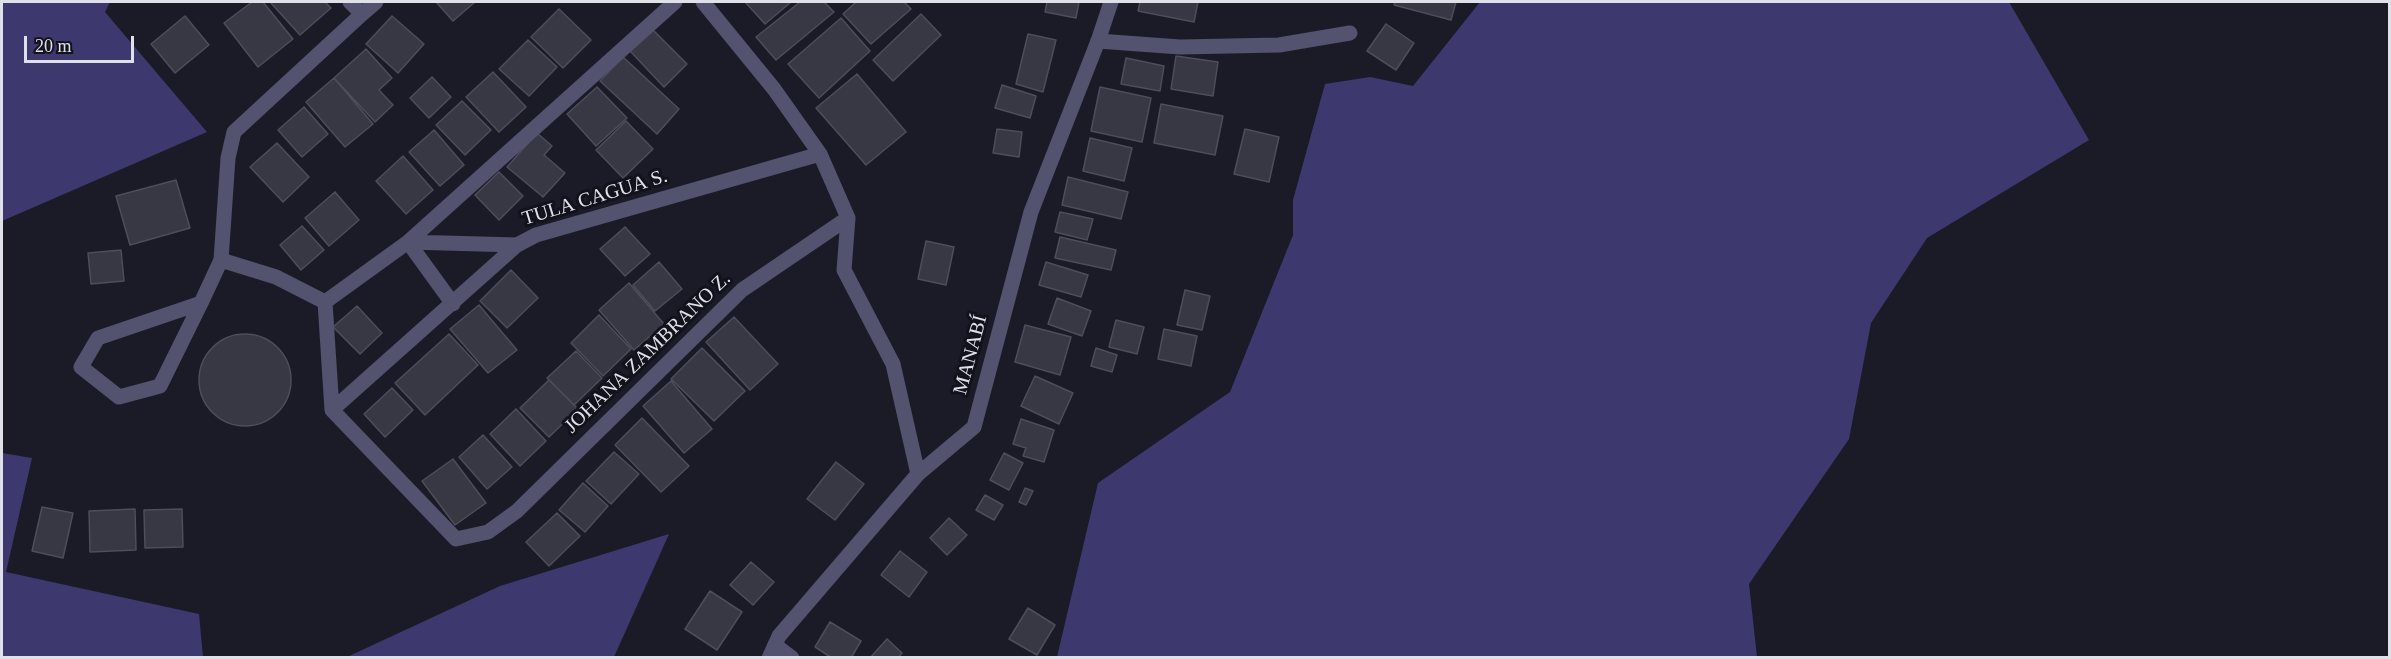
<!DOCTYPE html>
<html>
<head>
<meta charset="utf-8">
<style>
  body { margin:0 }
  #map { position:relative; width:2391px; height:659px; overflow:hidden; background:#1b1b27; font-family:Georgia,serif }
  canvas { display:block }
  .frame { position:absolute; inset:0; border:3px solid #e0e0e8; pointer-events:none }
  .scale { position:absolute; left:24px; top:36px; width:110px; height:27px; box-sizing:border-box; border:3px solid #e0e0e8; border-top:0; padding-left:8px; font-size:18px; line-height:21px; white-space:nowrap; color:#e0e0e8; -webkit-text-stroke:4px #12121d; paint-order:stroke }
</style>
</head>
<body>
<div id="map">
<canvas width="2391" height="659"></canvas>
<div class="frame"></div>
<div class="scale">20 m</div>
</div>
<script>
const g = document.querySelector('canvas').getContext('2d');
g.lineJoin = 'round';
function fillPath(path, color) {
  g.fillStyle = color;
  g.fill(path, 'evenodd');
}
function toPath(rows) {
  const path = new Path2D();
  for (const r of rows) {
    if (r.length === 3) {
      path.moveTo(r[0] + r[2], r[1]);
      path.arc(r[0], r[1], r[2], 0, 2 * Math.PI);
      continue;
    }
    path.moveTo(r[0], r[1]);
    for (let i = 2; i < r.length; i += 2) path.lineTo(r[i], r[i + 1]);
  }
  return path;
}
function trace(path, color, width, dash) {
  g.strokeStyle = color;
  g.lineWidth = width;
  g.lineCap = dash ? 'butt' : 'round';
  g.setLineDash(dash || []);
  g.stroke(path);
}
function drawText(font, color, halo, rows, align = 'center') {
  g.font = font + ' Georgia,serif';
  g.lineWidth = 6;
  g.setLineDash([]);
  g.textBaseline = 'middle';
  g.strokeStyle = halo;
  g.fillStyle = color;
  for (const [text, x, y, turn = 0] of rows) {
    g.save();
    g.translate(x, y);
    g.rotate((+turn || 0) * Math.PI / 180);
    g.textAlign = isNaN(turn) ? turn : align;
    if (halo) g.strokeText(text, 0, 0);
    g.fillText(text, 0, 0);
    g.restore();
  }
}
const green = toPath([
  [2,2,110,2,105,12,207,132,2,221],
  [1480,2,2009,2,2089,140,1927,238,1871,323,1849,439,1749,584,1757,657,1057,657,1098,483,1230,392,1293,235,1293,200,1325,84,1370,77,1413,86],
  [2,453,32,458,6,572,199,614,203,657,2,657],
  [669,534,614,657,347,657,500,586]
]);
const building = toPath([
  [252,2,263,2,293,39,258,67,224,23,252,2],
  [270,2,325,2,331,8,300,35,270,2],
  [436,2,475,2,453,21,436,2],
  [745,2,791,2,765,24,745,2],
  [800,2,824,2,834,12,776,60,756,37,800,2],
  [856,2,904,2,911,9,871,44,843,14,856,2],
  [1047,2,1079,2,1076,18,1045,12,1047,2],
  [1140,2,1198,2,1194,22,1138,11,1140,2],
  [1395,2,1456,2,1451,20,1394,5,1395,2],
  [559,9,591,40,563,68,531,37,559,9],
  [921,14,941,35,893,81,873,60,921,14],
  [185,16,209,45,175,73,151,44,185,16],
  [392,16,424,44,398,73,366,44,392,16],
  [841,18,870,51,819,98,788,64,841,18],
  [1386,24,1414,43,1396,70,1367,51,1386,24],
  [653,30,687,64,664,87,630,51,653,30],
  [1028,34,1056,40,1043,92,1016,84,1028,34],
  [528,40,557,67,529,96,499,69,528,40],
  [366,49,392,78,379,90,393,105,375,122,334,78,366,49],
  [1176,56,1218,62,1213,96,1171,89,1176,56],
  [623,57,679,109,657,134,600,81,623,57],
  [1126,58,1164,66,1160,91,1121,84,1126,58],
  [493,72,526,107,499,132,466,97,493,72],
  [857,74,906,132,866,165,816,108,857,74],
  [432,77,451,97,429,118,410,98,432,77],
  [334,78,373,124,345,147,306,102,334,78],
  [1002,85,1036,96,1030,118,995,108,1002,85],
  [597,87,627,118,596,146,567,114,597,87],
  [1100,87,1151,98,1142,142,1091,131,1100,87],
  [462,101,491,130,465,155,436,125,462,101],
  [1161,104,1223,116,1215,155,1154,143,1161,104],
  [304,107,328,134,302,157,278,130,304,107],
  [626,121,653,149,623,178,596,150,626,121],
  [997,129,1022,132,1019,157,993,153,997,129],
  [1245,129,1279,137,1269,182,1234,174,1245,129],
  [434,130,464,165,440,186,409,152,434,130],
  [537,133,552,146,544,155,565,173,543,197,507,167,537,133],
  [1090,138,1132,148,1124,181,1083,171,1090,138],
  [277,143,309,177,283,202,250,167,277,143],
  [403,156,433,190,406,214,376,181,403,156],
  [499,172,523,196,499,220,475,195,499,172],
  [1068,177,1128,192,1121,219,1062,205,1068,177],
  [176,180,190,228,130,245,116,196,176,180],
  [335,192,359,220,329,246,305,218,335,192],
  [1060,212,1093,219,1087,240,1055,232,1060,212],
  [302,226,324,250,301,270,280,245,302,226],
  [625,227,650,254,625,276,600,249,625,227],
  [1060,237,1116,250,1111,270,1055,258,1060,237],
  [926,241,954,247,946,285,918,279,926,241],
  [121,250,124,281,91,284,88,253,121,250],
  [659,262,682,289,655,311,633,285,659,262],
  [1046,262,1088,275,1081,297,1039,285,1046,262],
  [511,270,538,298,507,328,480,301,511,270],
  [629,283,664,324,634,350,599,310,629,283],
  [1185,290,1210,296,1202,330,1177,325,1185,290],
  [1057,298,1091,311,1082,336,1048,324,1057,298],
  [479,305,517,350,488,373,450,329,479,305],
  [357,306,382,333,360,354,333,327,357,306],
  [599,315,631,349,603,376,571,343,599,315],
  [734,317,778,364,750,390,706,342,734,317],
  [1116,320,1144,327,1137,354,1109,347,1116,320],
  [1025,325,1071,337,1060,375,1015,362,1025,325],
  [1164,329,1197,336,1191,366,1158,359,1164,329],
  [245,380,46],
  [449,334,478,365,425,415,395,383,449,334],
  [702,348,745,391,714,421,671,379,702,348],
  [1096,348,1117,355,1112,372,1091,366,1096,348],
  [576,351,602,378,574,405,547,378,576,351],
  [1035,376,1073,393,1059,424,1021,406,1035,376],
  [549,380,578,409,549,437,520,408,549,380],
  [671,381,712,429,684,453,643,406,671,381],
  [392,388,413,410,385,437,364,414,392,388],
  [516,409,546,441,520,466,490,434,516,409],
  [642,418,689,466,661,492,615,445,642,418],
  [1021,419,1054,430,1044,462,1023,456,1026,448,1013,444,1021,419],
  [483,435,512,467,487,489,459,457,483,435],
  [614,452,639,474,611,504,586,481,614,452],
  [1004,453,1023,463,1009,490,990,480,1004,453],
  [453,459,486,503,455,525,422,481,453,459],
  [836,462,864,484,835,520,807,499,836,462],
  [583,483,608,506,585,532,559,510,583,483],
  [1025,488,1033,491,1026,505,1019,502,1025,488],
  [985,495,1003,505,994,520,976,510,985,495],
  [42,507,73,513,63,558,32,551,42,507],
  [135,509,136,550,90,552,89,511,135,509],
  [182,509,183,547,145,548,144,510,182,509],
  [557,513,580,536,549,566,526,542,557,513],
  [949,518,967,535,947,555,930,538,949,518],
  [900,551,927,572,909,597,881,575,900,551],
  [751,562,774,582,753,605,730,585,751,562],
  [710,591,742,612,717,650,685,629,710,591],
  [1028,608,1055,625,1037,655,1009,639,1028,608],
  [830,622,861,641,851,658,832,658,815,647,830,622],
  [887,639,902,653,898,658,870,658,887,639]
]);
const lane = toPath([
  [1098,41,1180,47,1279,45,1350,33],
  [201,303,98,338,81,367,119,397,160,386,201,303,221,260,228,158,234,132,362,14],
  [775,645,792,658]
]);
const street = toPath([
  [350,2,362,14,376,2],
  [703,2,774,89,820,154,848,218,844,270,893,364,918,474],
  [408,242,517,245],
  [408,242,453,304],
  [221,260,276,277,325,302],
  [325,302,332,410,456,539,488,532,517,511,742,290,848,218],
  [325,302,408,242,675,2],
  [332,410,517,245,536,235,820,154],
  [769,658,779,636,918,474,974,427,1031,212,1098,41,1111,2]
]);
const streetNames = [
  ["TULA CAGUA S.",595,198,-17],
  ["JOHANA ZAMBRANO Z.",648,353,-44],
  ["MANABÍ",971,355,-75]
];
fillPath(green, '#3d386e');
fillPath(building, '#383844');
trace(building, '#4d4d5b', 1.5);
trace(lane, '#53526f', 15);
trace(street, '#53526f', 15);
drawText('20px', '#e0e0e8', '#12121d', streetNames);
</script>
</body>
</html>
